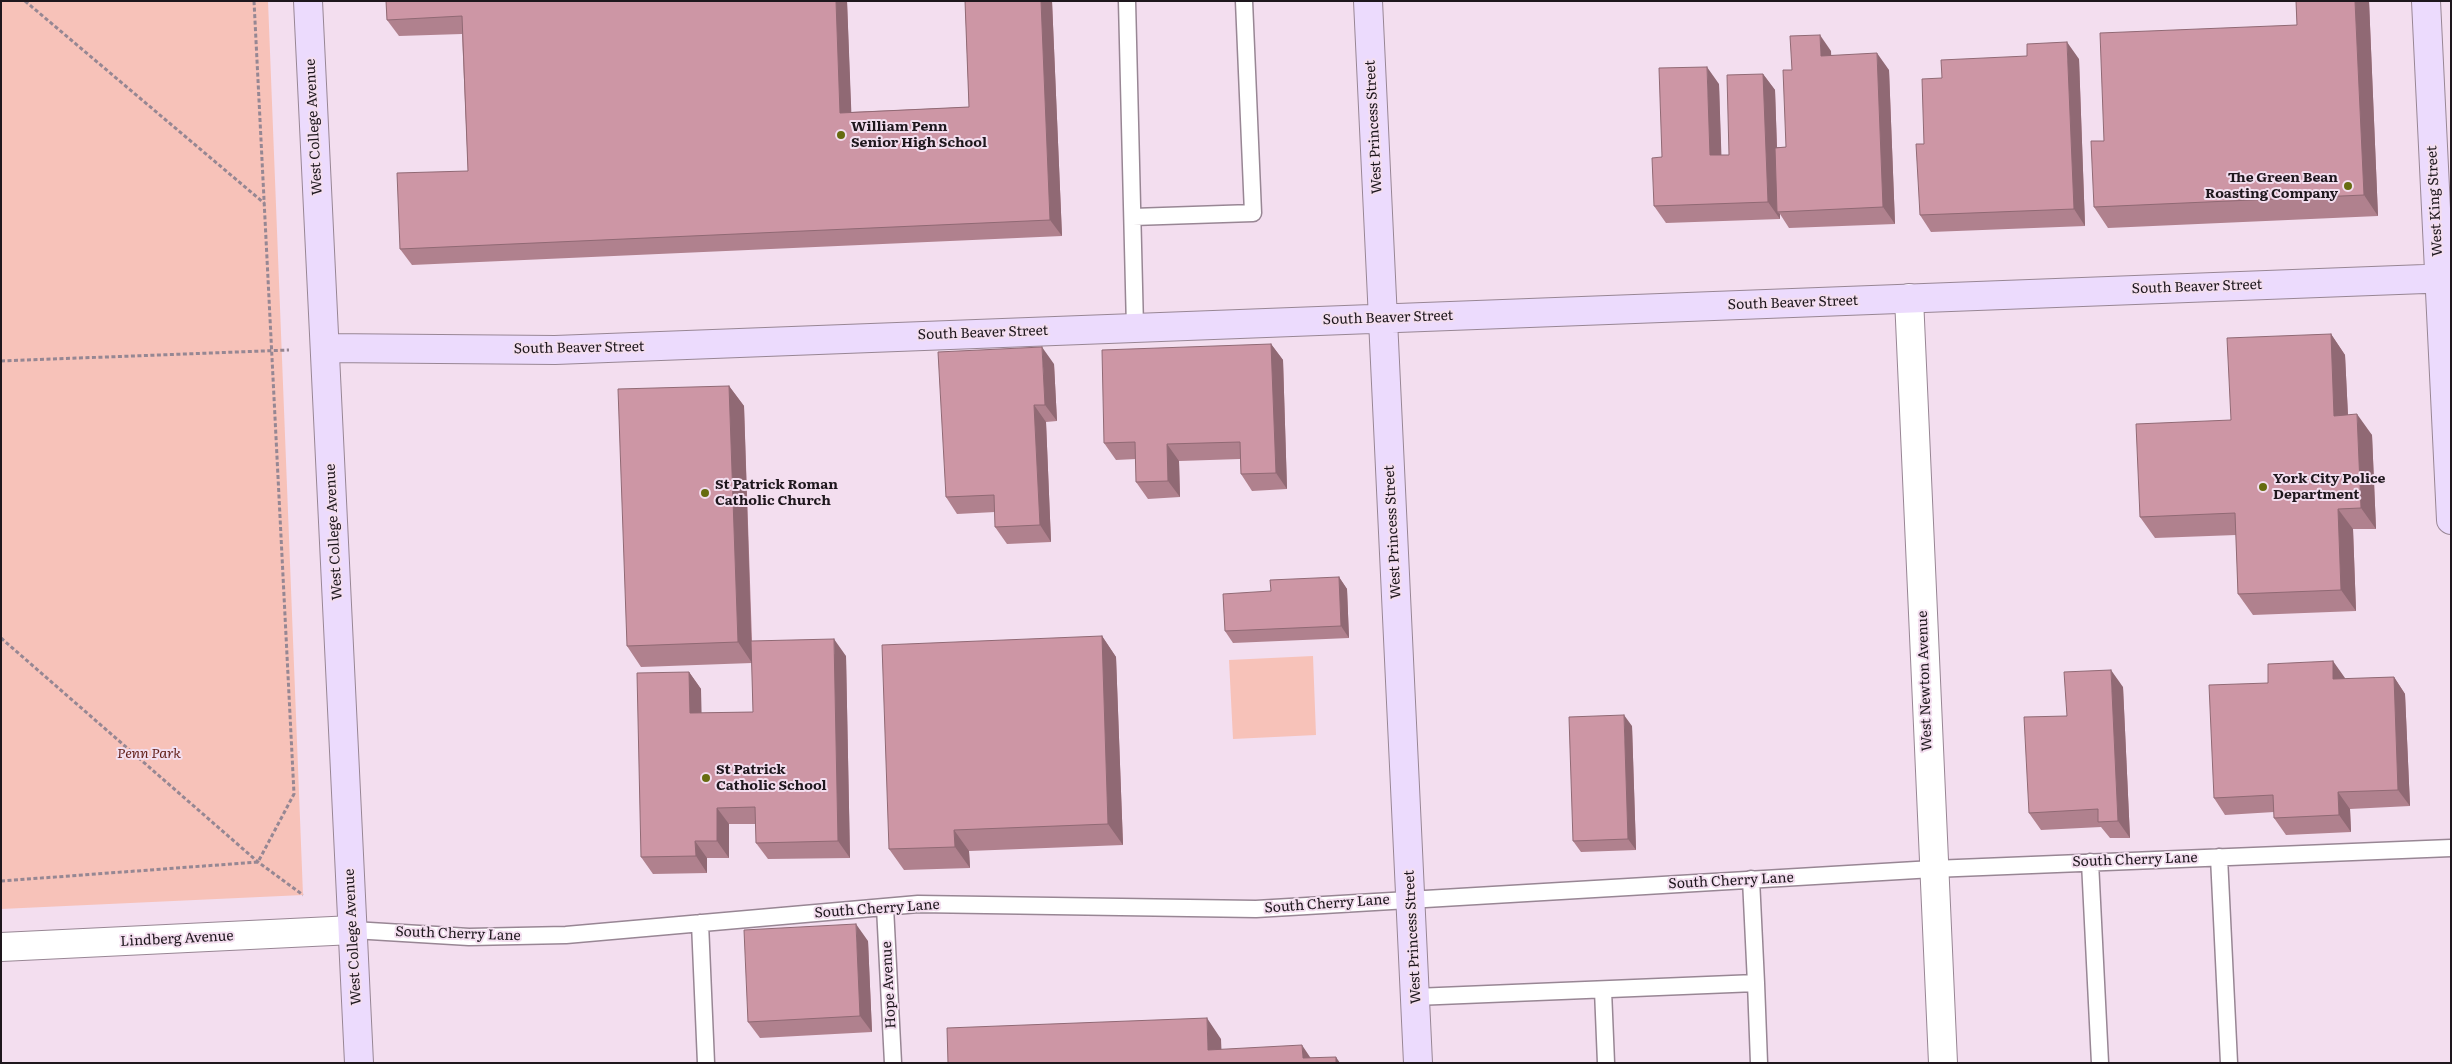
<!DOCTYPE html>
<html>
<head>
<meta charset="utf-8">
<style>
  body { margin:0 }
  #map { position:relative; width:2452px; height:1064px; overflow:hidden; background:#f3deef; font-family:Literata,serif }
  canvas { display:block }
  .frame { position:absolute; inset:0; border:2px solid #1e171d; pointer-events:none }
</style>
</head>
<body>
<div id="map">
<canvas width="2452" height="1064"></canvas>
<div class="frame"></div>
</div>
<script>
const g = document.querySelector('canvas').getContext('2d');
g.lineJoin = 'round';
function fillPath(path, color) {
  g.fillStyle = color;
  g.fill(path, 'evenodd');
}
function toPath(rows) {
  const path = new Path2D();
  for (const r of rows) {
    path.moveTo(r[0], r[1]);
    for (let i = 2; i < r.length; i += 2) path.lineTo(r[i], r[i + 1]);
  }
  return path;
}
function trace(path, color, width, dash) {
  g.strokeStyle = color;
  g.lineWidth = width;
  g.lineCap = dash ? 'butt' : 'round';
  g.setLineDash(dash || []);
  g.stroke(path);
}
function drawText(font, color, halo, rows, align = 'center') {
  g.font = font + ' Literata,serif';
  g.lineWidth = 4;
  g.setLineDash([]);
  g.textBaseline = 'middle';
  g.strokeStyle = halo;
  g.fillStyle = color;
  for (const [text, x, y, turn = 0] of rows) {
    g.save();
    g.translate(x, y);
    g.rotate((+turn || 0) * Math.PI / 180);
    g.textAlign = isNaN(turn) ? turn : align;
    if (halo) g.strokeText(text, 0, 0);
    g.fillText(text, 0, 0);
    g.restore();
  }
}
const green = toPath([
  [1,1,268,1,303,895,1,909],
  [1313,656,1316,735,1233,739,1229,660]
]);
const path = toPath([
  [25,1,264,203],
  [1,361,289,350],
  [1,638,258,862,303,895],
  [1,881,258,862,294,794,254,1]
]);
const lane = toPath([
  [1127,1,1135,328],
  [1133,217,1253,213,1244,1],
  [2219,857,2229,1063],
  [2090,862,2100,1063],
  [1751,879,1756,983],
  [885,907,893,1063],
  [700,923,706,1063],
  [353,930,469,937,566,935,918,904,1256,909,1933,869,2451,848],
  [1603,990,1606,1063],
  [1415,997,1756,983,1759,1063]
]);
const street = toPath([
  [1909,298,1943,1063],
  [1,947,353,930]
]);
const secondary = toPath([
  [308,1,359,1063],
  [1368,1,1418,1063],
  [2426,1,2451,520],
  [325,348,555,350,2451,278]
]);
const wall = toPath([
  [386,1,847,1,851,112,969,107,965,1,1052,1,1062,236,412,265,400,249,468,171,462,34,399,36,387,20],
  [2296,1,2369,1,2378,216,2108,228,2094,207,2104,141,2297,25],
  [1831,51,1831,55,1889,70,1895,224,1789,228,1780,214,1780,219,1666,223,1654,206,1662,157,1719,84,1721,155,1729,155,1763,74,1775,90,1777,147,1786,147,1792,70],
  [2079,59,2085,226,1931,232,1920,215,1942,78],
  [2331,334,2345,355,2348,415,2372,435,2376,529,2353,529,2356,611,2253,615,2238,594,2236,535,2155,538,2140,517,2231,420],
  [1271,344,1283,360,1287,489,1252,491,1241,474,1240,459,1179,461,1180,497,1148,499,1136,482,1136,459,1116,460,1104,443],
  [1054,364,1057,421,1046,422,1051,542,1007,544,995,527,995,512,957,514,946,497],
  [729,386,744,406,752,641,846,656,850,858,768,859,756,843,756,824,729,824,729,858,707,858,707,873,653,874,641,857,689,672,701,689,701,713,753,712,752,663,641,667,627,646],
  [1339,577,1347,589,1349,638,1233,643,1225,631,1271,591],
  [1102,636,1116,657,1123,845,969,851,970,868,904,870,889,849],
  [2394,677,2405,694,2410,806,2350,809,2351,832,2286,835,2274,818,2274,812,2225,815,2214,798,2268,683,2345,678,2345,679],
  [2123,687,2130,838,2110,838,2101,827,2041,830,2029,813,2067,716],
  [1632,726,1636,850,1581,852,1573,841],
  [868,941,872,1032,760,1038,748,1022]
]);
const shadedWall = toPath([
  [836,1,847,1,852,129,840,113],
  [1041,1,1052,1,1062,236,1050,220],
  [2355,1,2369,1,2378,216,2364,195],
  [1820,35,1831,51,1832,72,1821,56],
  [2067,42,2079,59,2085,226,2074,209],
  [1877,53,1889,70,1895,224,1883,207],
  [1707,67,1719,84,1722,172,1710,155],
  [1763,74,1775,90,1779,211,1777,212,1780,214,1780,219,1768,202],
  [2331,334,2345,355,2349,437,2334,416],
  [1271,344,1283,360,1287,489,1276,473],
  [1042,347,1054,364,1057,421,1045,405],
  [729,386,744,406,752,663,738,642],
  [1034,405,1046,422,1051,542,1040,525],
  [2357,414,2372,435,2376,529,2361,508],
  [1167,444,1179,461,1180,497,1168,481],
  [2338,509,2353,529,2356,611,2341,590],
  [1339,577,1347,589,1349,638,1341,626],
  [1102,636,1116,657,1123,845,1108,824],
  [834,639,846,656,850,858,838,841],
  [2333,661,2345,678,2345,696,2333,679],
  [2111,670,2123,687,2130,838,2118,821],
  [689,672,701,689,702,730,690,713],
  [2394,677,2405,694,2410,806,2398,790],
  [1624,715,1632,726,1636,850,1628,839],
  [2338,792,2350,809,2351,832,2339,815],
  [717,808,729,824,729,858,717,841],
  [954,830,969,851,970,868,955,847],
  [695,841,707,858,707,873,696,856],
  [856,924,868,941,872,1032,860,1016],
  [1207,1018,1221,1039,1222,1063,1208,1050],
  [1302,1045,1314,1063,1303,1058],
  [1336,1057,1340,1063,1336,1063]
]);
const building = toPath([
  [386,1,836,1,840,113,969,107,965,1,1041,1,1050,220,400,249,397,173,468,171,462,16,387,20,386,1],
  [2296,1,2355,1,2364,195,2094,207,2091,141,2104,141,2100,33,2297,25,2296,1],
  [1820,35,1821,56,1877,53,1883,207,1777,212,1775,148,1786,147,1783,70,1792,70,1790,36,1820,35],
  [2067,42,2074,209,1920,215,1916,144,1924,144,1922,79,1942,78,1941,60,2027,56,2027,44,2067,42],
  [1707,67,1710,155,1729,155,1727,75,1763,74,1768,202,1654,206,1652,158,1662,157,1659,68,1707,67],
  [2331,334,2334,416,2357,414,2361,508,2338,509,2341,590,2238,594,2235,513,2140,517,2136,424,2231,420,2227,338,2331,334],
  [1271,344,1276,473,1241,474,1240,442,1167,444,1168,481,1136,482,1135,442,1104,443,1102,350,1271,344],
  [1042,347,1045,405,1034,405,1040,525,995,527,994,495,946,497,938,352,1042,347],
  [729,386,738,642,627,646,618,389,729,386],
  [1339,577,1341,626,1225,631,1223,594,1271,591,1270,580,1339,577],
  [1102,636,1108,824,954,830,955,847,889,849,882,645,1102,636],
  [834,639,838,841,756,843,755,807,717,808,717,841,695,841,696,856,641,857,637,673,689,672,690,713,753,712,751,641,834,639],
  [2333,661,2333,679,2394,677,2398,790,2338,792,2339,815,2274,818,2273,795,2214,798,2209,685,2268,683,2268,664,2333,661],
  [2111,670,2118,821,2098,822,2098,809,2029,813,2024,717,2067,716,2064,672,2111,670],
  [1624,715,1628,839,1573,841,1569,717,1624,715],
  [856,924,860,1016,748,1022,744,930,856,924],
  [1207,1018,1208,1050,1302,1045,1303,1058,1336,1057,1336,1063,948,1063,947,1028,1207,1018]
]);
const markers = [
  [841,135,5,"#666c10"],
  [2348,186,5,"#666c10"],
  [2263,487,5,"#666c10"],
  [705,493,5,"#666c10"],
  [706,778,5,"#666c10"]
];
const streetNames = [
  ["West College Avenue",314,127,-93],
  ["West Princess Street",1374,127,-93],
  ["West King Street",2435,201,-93],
  ["South Beaver Street",2197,287,-2],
  ["South Beaver Street",1793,303,-2],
  ["South Beaver Street",1388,318,-2],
  ["South Beaver Street",983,333,-2],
  ["South Beaver Street",579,348,-1],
  ["West College Avenue",334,532,-93],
  ["West Princess Street",1393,532,-93],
  ["West Newton Avenue",1925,681,-92],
  ["South Cherry Lane",2135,860,-2],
  ["South Cherry Lane",1731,881,-3],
  ["South Cherry Lane",1327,904,-4],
  ["South Cherry Lane",877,909,-4],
  ["South Cherry Lane",458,934,2],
  ["West College Avenue",353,937,-93],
  ["West Princess Street",1413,937,-93],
  ["Lindberg Avenue",177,939,-3],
  ["Hope Avenue",889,985,-93]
];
const poiNames = [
  ["William Penn",851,127],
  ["Senior High School",851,143],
  ["The Green Bean",2338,178,"right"],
  ["Roasting Company",2338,194,"right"],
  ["York City Police",2273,479],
  ["Department",2273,495],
  ["St Patrick Roman",715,485],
  ["Catholic Church",715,501],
  ["St Patrick",716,770],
  ["Catholic School",716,786]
];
const parkNames = [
  ["Penn Park",149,754]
];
fillPath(green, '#f7c2b9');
trace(lane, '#988694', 19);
trace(street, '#988694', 30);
trace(secondary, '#988694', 30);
trace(path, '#968793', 3, [4, 2.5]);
trace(lane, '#fff', 16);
trace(street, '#fff', 28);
trace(secondary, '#ecdbfd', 28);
fillPath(wall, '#b0818e');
fillPath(shadedWall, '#906974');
fillPath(building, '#cd96a5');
trace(building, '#906974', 1);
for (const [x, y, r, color] of markers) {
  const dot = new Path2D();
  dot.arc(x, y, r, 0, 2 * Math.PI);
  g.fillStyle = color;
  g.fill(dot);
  trace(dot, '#f3deef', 2);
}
drawText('14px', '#1e171d', '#f3deef', streetNames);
drawText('bold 14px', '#1e171d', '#f3deef', poiNames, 'left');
drawText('italic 14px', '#611e17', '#f3deef', parkNames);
</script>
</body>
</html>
